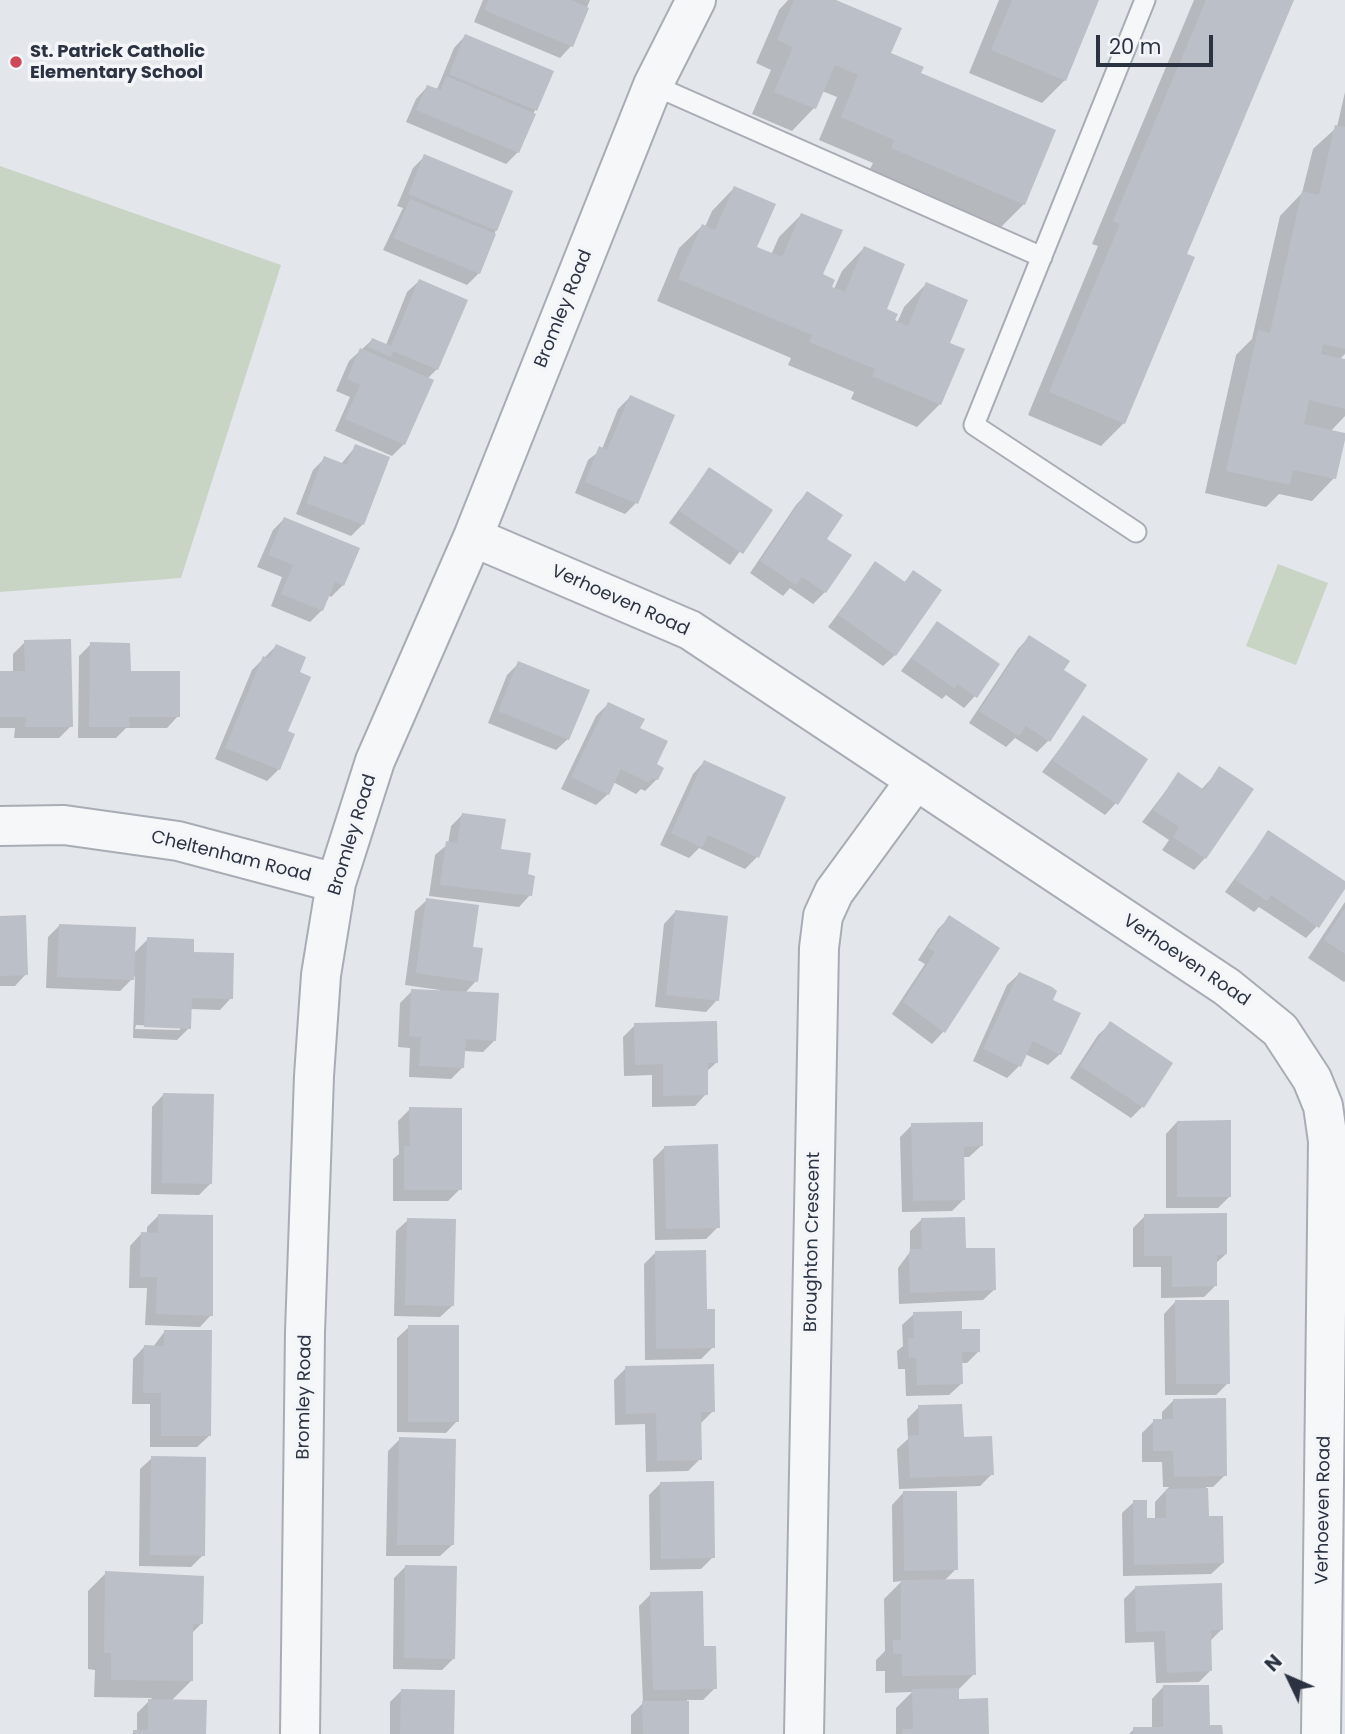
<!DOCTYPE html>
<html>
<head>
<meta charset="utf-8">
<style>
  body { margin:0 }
  #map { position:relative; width:1345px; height:1734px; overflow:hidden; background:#e3e6eb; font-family:Poppins,sans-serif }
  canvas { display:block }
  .north { position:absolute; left:1254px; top:1643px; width:70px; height:70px; -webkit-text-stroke:5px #f3f5f8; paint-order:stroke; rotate:314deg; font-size:19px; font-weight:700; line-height:28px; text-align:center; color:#2b3343 }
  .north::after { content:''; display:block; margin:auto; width:24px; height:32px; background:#2b3343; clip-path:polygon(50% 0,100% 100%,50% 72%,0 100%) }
  .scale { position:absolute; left:1096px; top:35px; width:117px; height:32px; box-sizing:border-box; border:4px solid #2b3343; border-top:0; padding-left:9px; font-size:21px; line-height:24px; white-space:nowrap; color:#2b3343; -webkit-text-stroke:5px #f3f5f8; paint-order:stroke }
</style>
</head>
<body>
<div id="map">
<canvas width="1345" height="1734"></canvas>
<div class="north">N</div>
<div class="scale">20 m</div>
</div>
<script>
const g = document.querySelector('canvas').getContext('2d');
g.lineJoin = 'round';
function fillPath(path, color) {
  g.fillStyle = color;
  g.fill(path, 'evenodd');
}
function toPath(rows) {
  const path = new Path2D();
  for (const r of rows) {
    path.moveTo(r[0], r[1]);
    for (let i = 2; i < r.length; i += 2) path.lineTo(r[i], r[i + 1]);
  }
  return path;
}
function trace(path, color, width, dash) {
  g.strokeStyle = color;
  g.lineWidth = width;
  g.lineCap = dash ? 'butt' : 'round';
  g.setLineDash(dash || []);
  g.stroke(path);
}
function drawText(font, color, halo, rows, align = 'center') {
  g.font = font + ' Poppins,sans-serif';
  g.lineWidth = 7;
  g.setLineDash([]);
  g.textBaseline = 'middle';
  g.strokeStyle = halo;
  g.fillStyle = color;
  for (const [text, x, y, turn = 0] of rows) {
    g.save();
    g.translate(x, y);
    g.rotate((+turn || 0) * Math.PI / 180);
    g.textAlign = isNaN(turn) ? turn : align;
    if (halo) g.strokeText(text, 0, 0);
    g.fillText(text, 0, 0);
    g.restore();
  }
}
const green = toPath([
  [0,166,281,265,181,578,0,592],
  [1278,564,1328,583,1296,665,1246,646]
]);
const shadow = toPath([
  [483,0,590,0,571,46,560,58,474,22],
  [788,0,832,0,888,54,919,73,1024,204,1001,227,869,171,873,163,819,140,837,97,822,91,814,108,792,131,752,114,771,70,756,63,779,10],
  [999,0,1097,0,1065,80,1042,103,969,73],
  [1194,0,1292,0,1185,255,1124,423,1101,446,1028,415,1098,246,1092,244],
  [465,36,535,110,518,152,506,164,406,122,416,99,427,87,435,90,438,87,454,48],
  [1345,92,1345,354,1339,360,1345,361,1345,416,1330,432,1334,478,1312,501,1279,494,1266,507,1205,493,1236,355,1252,339,1280,216,1302,193,1313,149,1337,127],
  [424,157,496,230,479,273,467,285,383,250,403,208,397,206,413,168],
  [734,188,755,248,771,255,779,237,801,215,821,275,830,287,834,289,842,271,864,248,885,310,893,321,897,323,904,307,926,284,947,344,940,404,917,427,851,399,854,392,788,365,791,358,657,301,679,248,702,226,705,227,712,211],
  [419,281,437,369,427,379,404,444,392,456,335,431,350,397,336,391,349,361,361,350,372,340,386,345,407,292],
  [630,397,636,503,625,514,575,493,588,460,602,449,618,409],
  [356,446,363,524,351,536,296,514,313,470,325,458,341,464],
  [709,469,770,510,730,565,669,523],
  [807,493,824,539,825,592,813,604,790,588,783,596,750,573,796,505],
  [284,519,343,585,331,597,328,595,322,610,310,622,271,606,282,577,257,567,273,530],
  [875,564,903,583,914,573,895,655,883,666,828,627],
  [937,623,975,696,964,708,946,695,942,699,901,671],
  [1029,637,1062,670,1048,741,1037,752,1015,738,1006,747,969,723,1018,649],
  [25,642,71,726,59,738,14,738,15,728,0,728,0,673,13,673,13,654],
  [91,644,129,672,178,716,167,728,126,728,116,738,78,738,79,656],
  [276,646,298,673,279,769,267,781,215,759,252,670],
  [519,663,568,739,556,750,488,723,507,675],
  [608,704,638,729,655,765,657,779,645,791,641,789,636,794,613,782,608,794,596,805,561,789,596,716],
  [1083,718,1116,803,1105,815,1042,772],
  [704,762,757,857,745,869,699,848,689,858,660,845,693,774],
  [1220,769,1205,858,1194,870,1162,850,1169,840,1142,822,1178,775,1201,790],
  [462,815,526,876,530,895,519,907,429,896,435,855,448,844,451,826],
  [1268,832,1345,884,1317,926,1306,938,1259,907,1254,912,1225,892],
  [427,900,471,949,476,981,464,994,495,1040,483,1052,464,1051,463,1067,451,1079,409,1077,410,1048,398,1047,400,1003,412,991,440,992,440,990,405,985,415,911],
  [1345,902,1345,981,1344,982,1308,958],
  [675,912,717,1000,706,1012,655,1007,664,924],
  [950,917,997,949,943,1032,932,1044,892,1014,925,964,918,960,938,929],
  [0,918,26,974,15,986,0,986],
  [60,925,133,954,148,939,192,953,231,998,220,1010,190,1009,189,1028,177,1040,133,1038,135,976,120,991,46,988,48,937],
  [136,1025,180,1027,180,1030,135,1029],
  [1019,974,1050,1001,1060,1054,1048,1065,1025,1054,1019,1066,1007,1078,973,1061,1007,985],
  [1110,1024,1171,1063,1142,1107,1131,1118,1070,1078,1098,1035],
  [635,1025,716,1063,706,1072,706,1094,695,1106,652,1107,652,1075,624,1076,623,1037],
  [163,1095,211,1183,199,1195,151,1194,152,1107],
  [410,1109,460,1189,448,1201,393,1201,393,1159,399,1154,398,1121],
  [1177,1122,1230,1196,1218,1208,1166,1208,1166,1134],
  [912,1125,981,1146,969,1157,963,1157,964,1199,952,1211,902,1212,900,1137],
  [665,1147,718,1227,706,1239,655,1240,653,1159],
  [159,1215,211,1315,200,1327,145,1325,147,1288,129,1288,130,1246,141,1234,147,1234,147,1227],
  [1145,1216,1226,1254,1215,1264,1215,1286,1204,1297,1161,1298,1161,1267,1133,1267,1133,1228],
  [922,1219,964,1250,995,1289,983,1300,899,1304,898,1268,910,1252,910,1231],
  [408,1220,452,1306,440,1317,394,1316,396,1231],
  [656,1252,705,1311,713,1347,701,1359,645,1360,644,1264],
  [1175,1302,1228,1383,1216,1395,1165,1395,1164,1314],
  [914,1314,961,1331,978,1352,967,1363,961,1363,961,1384,949,1395,906,1396,905,1369,898,1369,897,1351,903,1346,902,1325],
  [409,1327,457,1421,446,1433,397,1432,397,1338],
  [165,1331,209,1436,197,1447,150,1447,150,1404,132,1404,133,1359,144,1347,153,1347],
  [626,1368,713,1411,701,1423,700,1459,688,1471,646,1472,645,1424,615,1425,614,1380],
  [1173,1401,1225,1475,1213,1487,1206,1487,1207,1518,1223,1563,1211,1574,1123,1576,1122,1513,1134,1502,1145,1520,1155,1520,1155,1502,1169,1487,1163,1487,1162,1462,1142,1462,1142,1433,1154,1421,1162,1421,1162,1412],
  [919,1407,992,1474,980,1486,899,1489,897,1449,908,1439,907,1419],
  [400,1439,452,1545,440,1556,386,1556,388,1451],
  [152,1458,203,1555,191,1567,139,1566,140,1469],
  [661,1483,713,1557,701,1569,650,1570,649,1495],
  [903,1493,956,1569,944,1581,974,1674,957,1691,957,1700,987,1734,896,1734,896,1708,912,1692,885,1693,885,1671,876,1671,876,1660,885,1651,884,1599,902,1581,893,1582,892,1505],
  [406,1566,454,1658,442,1670,393,1669,394,1578],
  [106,1573,202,1623,192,1633,192,1680,171,1701,204,1734,132,1734,137,1732,137,1713,152,1698,94,1697,95,1670,88,1669,88,1591],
  [1136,1587,1222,1629,1210,1641,1210,1671,1199,1682,1156,1683,1154,1642,1125,1643,1124,1599],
  [651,1594,702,1648,715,1688,703,1700,687,1700,687,1734,631,1734,631,1715,643,1703,639,1606],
  [1163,1687,1208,1727,1221,1734,1129,1734,1134,1729,1152,1729,1152,1699],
  [402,1690,452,1734,390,1734,390,1702]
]);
const building = toPath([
  [489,0,571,0,589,8,573,47,484,10],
  [794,0,836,0,902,28,891,53,924,67,921,73,1056,130,1025,205,891,148,894,140,841,117,858,75,835,65,816,109,774,92,793,47,777,40],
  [1012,0,1099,0,1066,81,991,50],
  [1206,0,1294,0,1187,254,1195,257,1125,424,1049,392,1120,224,1113,221],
  [465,34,554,71,537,111,449,74],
  [446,76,536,114,519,153,416,110,427,85,441,90],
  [1335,125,1345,127,1345,349,1323,344,1321,354,1345,359,1345,409,1309,400,1304,424,1345,433,1345,440,1336,479,1293,470,1290,485,1226,471,1258,330,1270,333,1302,191,1319,195],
  [424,154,513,191,497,231,408,194],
  [734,186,776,204,757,247,782,257,801,213,843,230,823,274,835,280,832,287,845,292,864,246,905,264,887,309,898,314,895,320,908,326,926,282,968,300,950,343,965,349,941,405,872,376,875,369,809,342,812,335,678,279,702,224,715,230],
  [410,199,496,234,480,274,393,238],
  [419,279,468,300,438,370,393,351,391,357,368,347,372,338,391,346],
  [360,348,434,380,405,445,345,419,360,385,347,379],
  [630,395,675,415,638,504,585,482,599,446,607,450],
  [355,444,390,457,364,525,306,503,324,456,347,465],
  [709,467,773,510,743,554,679,511],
  [807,491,843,515,827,539,852,555,826,593,802,577,796,585,760,561],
  [284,517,360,548,344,586,335,582,323,611,281,594,293,565,268,555],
  [875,561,905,582,913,570,942,590,896,656,838,615],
  [937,621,1000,664,977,698,957,684,955,689,911,658],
  [1029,635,1070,661,1064,670,1087,685,1050,742,1026,726,1019,736,979,711],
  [71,639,73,727,25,727,26,717,0,717,0,671,25,671,24,640],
  [90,642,130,643,131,671,180,671,180,717,129,717,130,727,89,727],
  [276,644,306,657,300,672,311,677,288,731,295,734,280,770,225,748,263,656,269,659],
  [518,661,590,690,569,740,498,711],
  [608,702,645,719,640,728,668,741,657,764,664,768,658,780,652,778,649,783,621,769,609,795,571,777],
  [1083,715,1148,759,1118,805,1052,760],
  [704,760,786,797,759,858,708,835,702,848,671,833],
  [1219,766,1254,789,1206,859,1173,837,1179,827,1153,810,1178,772,1204,790],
  [462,813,506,819,501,849,531,853,528,874,535,876,532,896,440,885,446,841,457,843],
  [1268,830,1345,881,1345,889,1319,928,1271,895,1267,901,1235,880],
  [426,898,479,905,473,947,483,948,478,982,416,973],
  [1345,908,1345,954,1324,940],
  [675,910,728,916,719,1001,666,995],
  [26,915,28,975,0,976,0,916],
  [949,915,1000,948,945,1033,903,1002,935,952,928,948],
  [59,924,136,927,134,980,57,977],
  [147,937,194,939,194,952,234,953,233,999,192,998,191,1029,144,1027],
  [1019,972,1052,987,1057,991,1053,1000,1081,1013,1061,1055,1033,1041,1021,1067,983,1049],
  [411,989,499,993,496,1041,466,1039,464,1068,419,1066,421,1037,409,1036],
  [717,1021,718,1063,708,1063,708,1095,663,1096,663,1064,635,1065,634,1023],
  [1110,1021,1173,1063,1144,1108,1080,1066],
  [163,1093,214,1094,212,1184,162,1183],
  [409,1107,462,1108,462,1190,404,1190,404,1146,410,1146],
  [1231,1120,1231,1197,1177,1197,1177,1121],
  [983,1122,983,1146,964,1147,965,1200,913,1201,911,1123],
  [718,1144,720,1228,666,1229,664,1146],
  [1227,1213,1227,1254,1217,1255,1217,1286,1172,1287,1172,1256,1144,1256,1144,1214],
  [158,1214,213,1215,213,1316,156,1314,157,1277,140,1277,141,1232,158,1233],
  [965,1217,966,1248,995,1248,996,1290,910,1293,909,1255,910,1249,922,1249,921,1218],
  [407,1218,456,1219,454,1306,405,1305],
  [706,1250,707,1309,715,1309,715,1348,656,1349,655,1251],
  [1175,1300,1229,1300,1230,1384,1176,1384],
  [962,1311,962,1329,980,1329,980,1352,962,1352,963,1384,917,1385,916,1358,909,1358,908,1338,914,1338,913,1312],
  [408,1325,459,1325,459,1422,408,1422],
  [164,1330,212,1330,211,1436,161,1436,161,1393,143,1393,144,1345,164,1346],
  [714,1364,715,1412,701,1412,702,1460,657,1461,656,1413,626,1414,625,1366],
  [1226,1398,1227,1476,1174,1477,1173,1451,1153,1451,1153,1419,1173,1419,1173,1399],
  [962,1404,964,1437,992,1436,994,1475,910,1478,908,1436,919,1435,918,1405],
  [399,1437,456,1439,454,1545,397,1545],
  [151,1456,206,1457,205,1556,150,1555],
  [714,1481,715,1558,661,1559,660,1482],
  [1208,1488,1209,1516,1223,1516,1224,1563,1134,1565,1133,1500,1147,1500,1147,1518,1166,1518,1166,1489],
  [903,1491,957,1491,958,1570,904,1571],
  [405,1565,457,1566,455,1659,404,1658],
  [105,1571,204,1576,203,1624,193,1624,193,1681,111,1680,111,1653,104,1653],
  [974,1579,976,1675,902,1676,902,1654,893,1654,893,1640,901,1640,901,1580],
  [1222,1583,1223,1630,1211,1630,1212,1671,1167,1673,1165,1631,1136,1632,1135,1586],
  [703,1591,704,1646,716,1646,717,1689,653,1690,650,1592],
  [1163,1685,1209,1685,1210,1725,1222,1725,1223,1734,1133,1734,1133,1727,1163,1727],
  [959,1688,959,1699,988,1698,989,1734,902,1734,902,1729,913,1729,912,1689],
  [401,1689,455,1690,454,1734,400,1734],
  [148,1699,207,1700,206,1734,133,1734,133,1730,148,1730],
  [642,1701,689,1701,689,1734,643,1734]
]);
const service = toPath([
  [653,85,1042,257],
  [1136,532,974,425,1145,0]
]);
const minor = toPath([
  [473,537,690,630,1227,987,1280,1030,1312,1079,1323,1106,1328,1141,1321,1734],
  [0,826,64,825,178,841,336,883],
  [300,1734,305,1332,314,1076,321,975,336,883,375,761,473,537,653,85,696,0],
  [804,1734,819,948,823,916,834,892,916,780]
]);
const markers = [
  [16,62,7,"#ce4959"]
];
const poiNames = [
  ["St. Patrick Catholic",30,52],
  ["Elementary School",30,73]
];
const streetNames = [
  ["Bromley Road",564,309,-68],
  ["Verhoeven Road",620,601,24],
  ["Bromley Road",353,835,-73],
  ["Cheltenham Road",231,857,14],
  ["Verhoeven Road",1186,961,34],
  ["Broughton Crescent",813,1242,-89],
  ["Bromley Road",305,1397,-89],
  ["Verhoeven Road",1324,1510,-89]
];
fillPath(green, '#c8d5c4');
fillPath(shadow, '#0003');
fillPath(building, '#babfc8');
trace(service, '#a8adb5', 23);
trace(minor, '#a8adb5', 42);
trace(service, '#f6f7f9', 19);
trace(minor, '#f6f7f9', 38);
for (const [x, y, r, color] of markers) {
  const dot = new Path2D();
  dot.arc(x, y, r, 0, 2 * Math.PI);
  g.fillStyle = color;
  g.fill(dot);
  trace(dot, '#f3f5f8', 2.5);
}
drawText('bold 18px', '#2b3343', '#f3f5f8', poiNames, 'left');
drawText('18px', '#2b3343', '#f3f5f8', streetNames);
</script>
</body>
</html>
